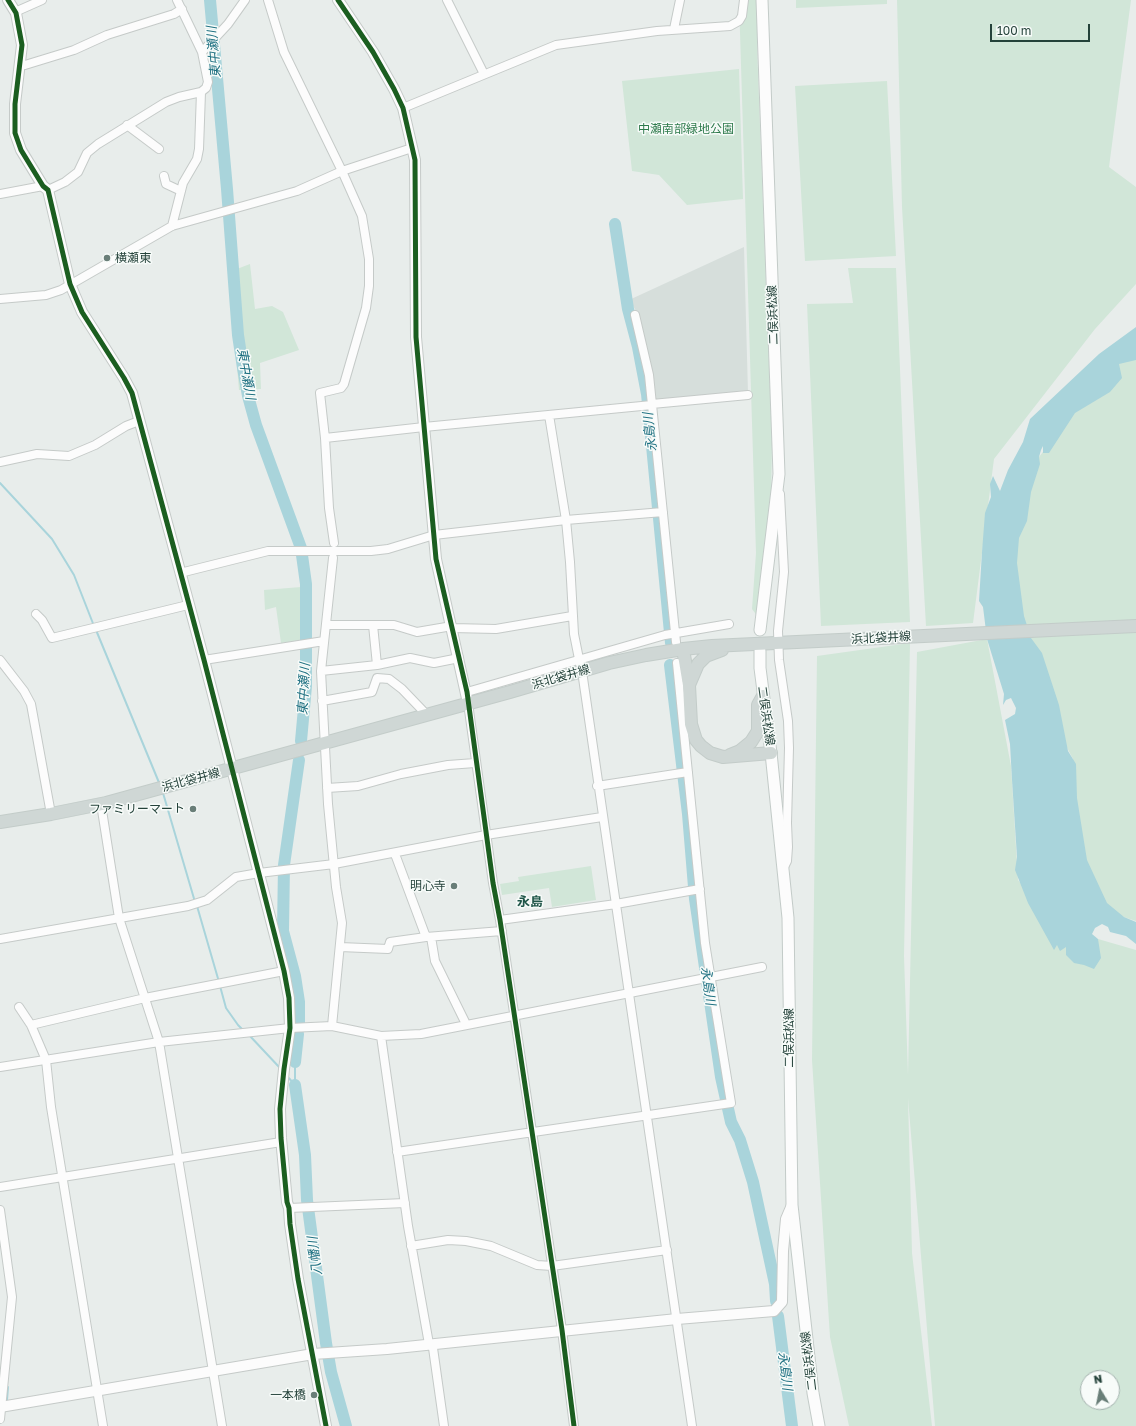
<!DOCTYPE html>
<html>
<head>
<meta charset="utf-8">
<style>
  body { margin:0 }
  #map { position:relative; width:1136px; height:1426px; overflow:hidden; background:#e8edeb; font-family:"Golos Text",sans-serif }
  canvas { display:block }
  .north { position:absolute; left:1080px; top:1370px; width:40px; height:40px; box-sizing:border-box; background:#f7fbf9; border:1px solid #a3b1ad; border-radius:50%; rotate:350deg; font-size:11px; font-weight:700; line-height:16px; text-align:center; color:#24423a }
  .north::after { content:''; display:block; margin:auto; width:14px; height:18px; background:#697e78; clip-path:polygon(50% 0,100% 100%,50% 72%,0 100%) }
  .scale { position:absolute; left:990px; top:24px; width:100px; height:18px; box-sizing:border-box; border:2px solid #24423a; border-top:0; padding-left:5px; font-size:12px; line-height:14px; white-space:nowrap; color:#24423a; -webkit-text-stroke:3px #f7fbf9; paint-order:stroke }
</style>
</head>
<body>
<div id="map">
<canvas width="1136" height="1426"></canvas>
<div class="north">N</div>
<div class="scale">100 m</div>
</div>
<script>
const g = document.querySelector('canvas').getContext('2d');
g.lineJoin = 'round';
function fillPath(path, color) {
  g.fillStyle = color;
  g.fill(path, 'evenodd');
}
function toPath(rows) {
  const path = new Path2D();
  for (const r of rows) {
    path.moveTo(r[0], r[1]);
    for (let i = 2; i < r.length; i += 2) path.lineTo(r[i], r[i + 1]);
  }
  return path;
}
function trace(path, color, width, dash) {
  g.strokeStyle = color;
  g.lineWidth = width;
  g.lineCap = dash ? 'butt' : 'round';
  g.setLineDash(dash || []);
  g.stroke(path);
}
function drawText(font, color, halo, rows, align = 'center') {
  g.font = font + ' "Golos Text","Noto Sans JP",sans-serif';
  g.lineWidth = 3;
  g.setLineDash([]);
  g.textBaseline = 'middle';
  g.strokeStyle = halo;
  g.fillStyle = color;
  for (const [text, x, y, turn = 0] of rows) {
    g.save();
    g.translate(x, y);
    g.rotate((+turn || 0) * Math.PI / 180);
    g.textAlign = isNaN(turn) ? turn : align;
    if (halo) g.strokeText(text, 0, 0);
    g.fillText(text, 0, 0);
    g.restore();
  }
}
const built = toPath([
  [744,247,748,393,654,400,652,371,635,309,629,300]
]);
const green = toPath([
  [739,0,757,0,757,46,772,444,771,501,758,617,752,609,756,553],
  [796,0,887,0,887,4,796,8],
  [897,0,1131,0,1109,167,1136,187,1136,284,1095,329,994,459,973,623,926,626,902,207],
  [739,69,743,199,687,205,659,175,632,171,622,81],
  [887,81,896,256,805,261,795,86],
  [250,264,255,309,272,306,283,312,299,350,260,363,261,389,239,390,229,272],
  [848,268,896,268,910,622,821,626,807,304,853,303],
  [1136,353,1136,921,1105,911,1068,833,1073,759,1018,656,1008,556,1039,457,1111,364],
  [301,587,303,640,281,643,276,607,265,610,264,590],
  [987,639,1011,766,1018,880,1094,968,1098,939,1136,950,1136,1426,935,1426,908,1098,912,1253,932,1426,849,1426,830,1337,812,1060,817,656,910,643,904,956,908,1075,917,652],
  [1088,1378,1112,1378,1112,1402,1088,1402],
  [591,866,596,900,552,907,549,888,502,895,500,884,519,881,518,877]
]);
const water = toPath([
  [1136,327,1136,360,1119,364,1122,378,1110,392,1075,413,1049,453,1043,453,1043,446,1041,450,1039,457,1040,464,1031,492,1027,521,1019,538,1017,563,1024,616,1031,638,1042,653,1059,705,1068,751,1076,764,1077,798,1087,860,1107,903,1124,917,1136,922,1136,944,1126,936,1110,932,1108,927,1102,924,1095,928,1092,934,1098,939,1101,958,1094,969,1084,965,1074,963,1066,955,1066,947,1060,951,1057,945,1054,950,1028,903,1015,870,1017,857,1012,780,1010,744,1005,720,1015,714,1016,708,1011,698,1006,700,1003,705,1004,694,987,639,983,607,979,601,982,552,985,513,991,497,990,484,993,476,1000,491,1008,470,1023,442,1030,419,1099,354]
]);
const stream = toPath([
  [0,483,52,539,74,575,94,626],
  [96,630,160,785],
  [163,793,195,902],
  [197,906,219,982],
  [220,986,226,1008,238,1025,244,1031],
  [249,1035,280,1068],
  [287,1076,295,1085,295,1062],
  [7,1400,8,1387]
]);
const river = toPath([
  [210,0,227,189,238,335,243,368,248,396,256,425,301,548,306,584,306,686,301,741],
  [615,224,628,309,638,347,647,394,671,643],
  [670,665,688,814,695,899,721,1077,731,1122,740,1140,753,1182,775,1284,776,1301],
  [299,760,284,865,283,931,295,976,299,1002,299,1023],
  [295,1062,298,1034],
  [295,1085,305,1155,307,1200,326,1343,331,1372,346,1426],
  [778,1316,792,1426]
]);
const minor = toPath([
  [268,0,284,52,342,171,362,216,369,259,369,286,366,308,344,384,341,388,320,393,325,438],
  [447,0,484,74],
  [15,12,42,0],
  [674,29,680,0],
  [202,52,228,24,245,0],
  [20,64,25,65,74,50,107,35,174,14,182,9],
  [403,108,556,45,657,31,730,26,739,21,742,16,744,0],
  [127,125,159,149],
  [164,176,166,184,181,191],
  [48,190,65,182,78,172,87,153,98,144,166,102,179,97,201,92,206,88,208,82,202,52,177,0],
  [0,194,43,186],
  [172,226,183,183,197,159,199,149,201,92],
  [0,299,46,295,61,290,172,226,297,191,342,171,412,148],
  [635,315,649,375,676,642],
  [652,404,748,395],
  [549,415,566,520,570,562,574,634,580,664],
  [0,462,37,454,69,456,95,445,126,426,139,421],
  [780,494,784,572,778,631,779,660,788,721,789,748,787,823,788,847,787,861,784,867],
  [334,543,329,508,325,438,424,427,652,405],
  [180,573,268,551,371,551,388,549,434,535,566,520,663,512],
  [36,614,42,620,52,638,188,605],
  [326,625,394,625,417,632,452,626],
  [373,625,377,665],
  [452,628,496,629,572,616],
  [0,660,24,691,31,704,51,814],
  [204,660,324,641],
  [321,671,377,665,410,658,434,663,459,658],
  [583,678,692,1426],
  [467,692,665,635,729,624],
  [322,701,372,692,377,678,389,679,402,689,426,714],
  [468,703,493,883,500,920,562,1330,574,1426],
  [597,786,688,772],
  [327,788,358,786,401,774,448,765,475,763],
  [101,804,119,918,159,1042,222,1426],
  [395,854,426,937],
  [500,920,616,904,700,889],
  [431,937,435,961,466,1024],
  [0,939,188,906,207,900,236,877,259,873,334,864,486,835,602,817],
  [340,947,388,949,390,942,426,937,502,931],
  [19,1007,31,1025,46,1060,51,1107,103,1426],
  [31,1025,145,998,284,971],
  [332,1026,342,923,336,887,328,804,321,671,333,558],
  [381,1036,408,1226,429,1344,433,1348,444,1426],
  [0,1067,159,1042,290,1028,332,1026,381,1036,421,1034,762,967],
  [397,1152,731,1103,705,943,677,663],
  [0,1187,281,1142],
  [289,1208,405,1203],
  [0,1210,12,1297,0,1419],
  [411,1246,448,1240,466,1241,491,1246,537,1265,552,1266,667,1250]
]);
const tertiary = toPath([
  [8,0,16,13,22,45,15,104,15,133,21,150,43,186,48,190,70,284,82,312,124,378,132,393,204,660,284,971,289,998,290,1028,284,1069,280,1109,281,1138,287,1202,289,1208,290,1224,298,1279,326,1426],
  [338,0,373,52,394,89,403,108,415,160,416,337,436,559,468,703],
  [0,1407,313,1354,387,1349,677,1319,774,1311,782,1302,783,1251,786,1219,792,1205]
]);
const secondary = toPath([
  [760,630,779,474,762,0],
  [760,651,760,668,771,753,788,918,792,1205,813,1393,819,1426]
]);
const primary = toPath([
  [683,649,689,685,691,724,696,740,701,746,710,753,723,757,771,753],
  [689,685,698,664,706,656,722,650],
  [730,755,740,751,751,742,758,731,758,705,763,696],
  [0,822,51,814,106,803,510,692,609,663,646,655,683,649,712,646,1136,626]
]);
const cycleway = toPath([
  [8,0,16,13,22,45,15,104,15,133,21,150,43,186,48,190,70,284,82,312,124,378,132,393,204,660,284,971,289,998,290,1028,284,1069,280,1109,281,1138,287,1202,289,1208,290,1224,298,1279,326,1426],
  [338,0,373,52,394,89,403,108,415,160,416,337,436,559,467,692,493,883,500,920,562,1330,574,1426]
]);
const markers = [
  [107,258,4,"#697e78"],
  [193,809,4,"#697e78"],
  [454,886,4,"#697e78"],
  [314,1395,4,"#697e78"]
];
const parkNames = [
  ["中瀬南部緑地公園",686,129]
];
const poiNames = [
  ["横瀬東",115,258,"left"],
  ["ファミリーマート",185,809],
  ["明心寺",446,886],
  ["一本橋",306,1395]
];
const streetNames = [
  ["二俣浜松線",773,315,-92],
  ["浜北袋井線",881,638,-3],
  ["浜北袋井線",561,677,-16],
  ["二俣浜松線",766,716,82],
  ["浜北袋井線",191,780,-15],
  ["二俣浜松線",789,1038,-90],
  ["二俣浜松線",809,1361,-97]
];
const waterNames = [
  ["東中瀬川",214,52,-95],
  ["東中瀬川",246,374,80],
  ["永島川",650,432,-96],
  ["東中瀬川",304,689,-87],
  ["永島川",708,986,82],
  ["八幡川",315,1256,-97],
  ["永島川",785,1371,83]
];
const neighbourhoodNames = [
  ["永島",530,902]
];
fillPath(built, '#d6dedb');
fillPath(green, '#d1e6d8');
fillPath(water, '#a9d4db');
trace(stream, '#a9d4db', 2);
trace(river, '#a9d4db', 12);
trace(minor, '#c5cac8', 10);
trace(tertiary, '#c5cac8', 12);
trace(secondary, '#c3cbc8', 13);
trace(primary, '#c3ccc9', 14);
trace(minor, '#fcfcfc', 8);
trace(tertiary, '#fcfcfc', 10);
trace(secondary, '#fcfcfc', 11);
trace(primary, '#cfd7d5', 12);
trace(cycleway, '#1b5e20', 5);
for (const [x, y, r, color] of markers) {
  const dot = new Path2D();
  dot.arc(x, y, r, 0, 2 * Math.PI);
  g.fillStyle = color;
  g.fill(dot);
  trace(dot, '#f7fbf9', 1.5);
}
drawText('12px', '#2d7a4b', '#f7fbf9', parkNames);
drawText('12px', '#24423a', '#f7fbf9', poiNames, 'right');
drawText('12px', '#24423a', '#f7fbf9', streetNames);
drawText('italic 13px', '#1c6f80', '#f7fbf9', waterNames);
drawText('bold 13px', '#1f5548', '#f7fbf9', neighbourhoodNames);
</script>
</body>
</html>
